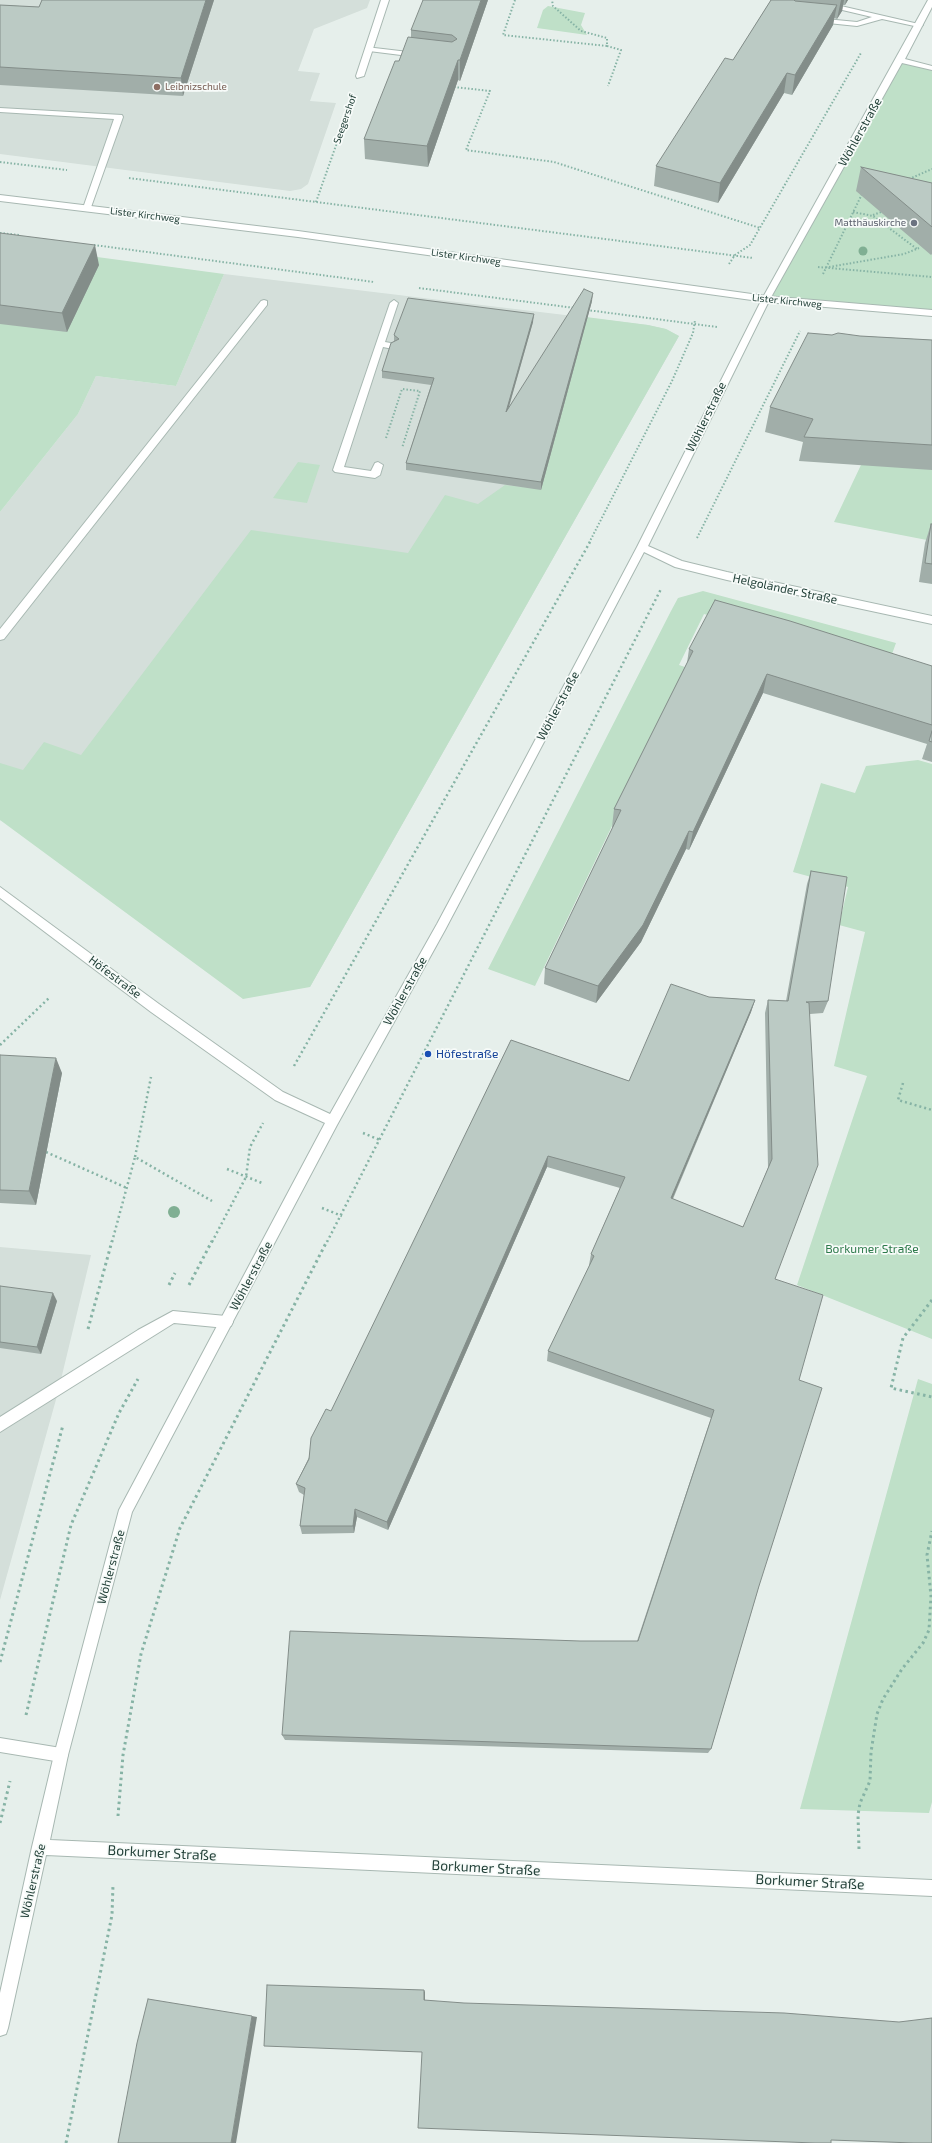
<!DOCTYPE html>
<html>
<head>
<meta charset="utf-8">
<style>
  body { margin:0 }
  canvas { display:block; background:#e6efeb }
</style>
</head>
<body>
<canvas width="932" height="2143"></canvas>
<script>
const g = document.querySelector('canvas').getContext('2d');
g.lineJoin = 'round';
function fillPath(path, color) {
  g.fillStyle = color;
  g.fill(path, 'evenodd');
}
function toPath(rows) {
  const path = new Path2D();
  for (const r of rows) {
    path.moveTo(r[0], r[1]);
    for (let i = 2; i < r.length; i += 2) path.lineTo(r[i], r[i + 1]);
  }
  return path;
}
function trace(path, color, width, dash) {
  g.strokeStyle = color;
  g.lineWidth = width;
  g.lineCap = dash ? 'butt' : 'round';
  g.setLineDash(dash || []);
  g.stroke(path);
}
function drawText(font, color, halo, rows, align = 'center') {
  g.font = font + ' "Exo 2",sans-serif';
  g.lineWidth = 3.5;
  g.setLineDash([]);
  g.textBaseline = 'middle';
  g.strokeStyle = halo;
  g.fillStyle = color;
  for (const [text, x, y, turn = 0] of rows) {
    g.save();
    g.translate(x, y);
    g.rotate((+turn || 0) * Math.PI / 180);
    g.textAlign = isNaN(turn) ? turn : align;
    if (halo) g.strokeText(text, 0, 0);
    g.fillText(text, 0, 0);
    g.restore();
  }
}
const built = toPath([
  [0,0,370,0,367,8,314,29,298,71,320,73,310,101,336,103,308,184,301,189,290,191,0,154],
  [224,274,648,325,666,329,679,336,310,987,0,820,0,512,78,414,96,376,176,386],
  [0,1247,91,1255,57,1396,0,1600]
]);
const green = toPath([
  [548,6,585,13,581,25,587,35,537,28,543,10],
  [900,60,932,68,932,313,766,299],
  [0,244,224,274,176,386,96,376,78,414,0,512],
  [586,317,648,325,666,329,679,336,310,987,243,999,0,820,0,763,23,770,44,742,81,755,251,530,408,553,445,495,478,504,505,485,541,489],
  [869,448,932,470,932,541,834,522],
  [298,462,320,465,307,503,273,498],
  [703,591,896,643,887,668,704,614,679,665,688,668,535,986,488,969,671,611,678,598],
  [918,760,932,764,932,1339,797,1285,867,1076,834,1066,865,932,839,925,848,887,793,872,821,783,855,793,866,766],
  [918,1379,932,1384,932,1802,929,1813,800,1809]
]);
const pathFar2 = toPath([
  [515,0,503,35,607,46,607,38,581,31,553,6,552,0],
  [607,46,621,50,608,86],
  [454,87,490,91,466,150,554,162,760,228],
  [0,162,67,170],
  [129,178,753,258],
  [909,179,932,169],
  [316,202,351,103],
  [853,212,873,216,917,249],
  [873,215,884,211],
  [0,233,19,235],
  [94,245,374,282],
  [729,264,735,255,750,245,861,53],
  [818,267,932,277],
  [829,267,904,254,919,248],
  [823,274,862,194],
  [419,288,575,308],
  [587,310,717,327],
  [386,438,402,389,420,391,402,448],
  [697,538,800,331],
  [589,543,672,381,693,333,695,320]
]);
const pathFar1 = toPath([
  [0,1045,49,998],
  [294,1066,590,542],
  [903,1083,898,1100,932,1110],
  [363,1133,380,1140],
  [46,1152,127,1188],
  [135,1157,151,1077],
  [227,1169,262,1183],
  [322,1208,342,1216],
  [112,1242,135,1157,212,1201],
  [212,1242,246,1177,250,1147,263,1123],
  [327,1242,661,589]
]);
const path = toPath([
  [169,1285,175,1273],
  [189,1285,212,1241],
  [932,1300,903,1338,891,1388,932,1397],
  [88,1329,112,1241],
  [0,1662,63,1425],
  [26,1715,71,1525,119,1413,138,1379],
  [118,1816,123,1755,141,1654,180,1528,327,1241],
  [0,1823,10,1781],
  [859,1849,858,1815,860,1803,870,1781,871,1752,877,1714,883,1699,902,1669,923,1643,929,1630,931,1596,927,1555,932,1531],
  [66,2143,112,1915,113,1885]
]);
const service = toPath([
  [800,0,815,0,923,25,919,27,882,19,857,26,818,22,815,22,815,18,857,22,872,17,800,0],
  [366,47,417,53,421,55,417,57,369,51,366,51,366,47],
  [0,108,122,115,123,117,90,210,83,208,114,119,0,112,0,108],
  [264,300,267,301,267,305,4,639,0,640,0,629,261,301,264,300],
  [173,1311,226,1316,231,1318,233,1322,231,1326,226,1328,174,1323,0,1432,0,1417,138,1330,173,1311],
  [0,1738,61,1748,66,1750,68,1755,66,1760,61,1762,0,1752,0,1738]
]);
const pedestrian = toPath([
  [394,300,398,303,385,342,396,344,398,346,393,349,383,347,344,467,371,471,375,463,378,462,383,465,380,475,375,478,335,472,333,470,390,303,394,300]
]);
const minor = toPath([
  [381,0,389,0,364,76,357,78,356,76,381,0],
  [928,0,932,0,932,7,905,59,932,66,932,70,902,63,770,299,648,546,682,561,727,572,932,616,932,624,727,580,675,567,644,552,445,930,337,1125,132,1512,68,1755,50,1840,932,1880,932,1896,46,1855,8,2028,6,2034,0,2036,0,1993,32,1847,54,1755,119,1510,325,1123,275,1100,151,1012,0,898,0,887,159,1004,283,1092,330,1114,437,924,523,763,637,547,762,299,928,0]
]);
const tertiary = toPath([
  [0,195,298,231,766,296,932,310,932,316,766,302,298,237,0,201,0,195]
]);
const trees = [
  [863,251,4.5],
  [174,1212,6]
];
const wall = toPath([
  [42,0,214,0,183,96,0,85,0,5,39,7],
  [488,0,460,81,458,80,428,167,365,159,364,139,399,61,411,37,411,30],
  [771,0,848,0,845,5,843,5,842,11,837,19,834,18,833,25,792,95,784,93,718,203,654,186,656,166,733,60],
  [861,167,932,183,932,254,931,255,856,191],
  [0,233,99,265,67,332,0,324],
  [592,301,541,490,406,470,406,463,431,385,382,378,382,371,394,341,394,335,533,322,509,407],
  [860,336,932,340,932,470,799,461,803,442,765,432,770,407],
  [931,524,932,524,932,584,919,582,925,543],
  [689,649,932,666,932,762,922,759,927,744,763,693,689,850,686,849,641,942,596,1003,544,984,545,968,613,827,612,827,614,809,687,663],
  [811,871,828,1001,823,1013,810,1014,775,1279,799,1380,759,1586,711,1749,708,1753,285,1740,282,1735,580,1641,637,1641,711,1418,547,1361,548,1351,590,1265,589,1265,591,1254,620,1188,547,1167,388,1530,357,1517,354,1533,302,1534,300,1526,304,1495,299,1492,296,1484,511,1040,629,1081,709,997,755,1000,751,1012,673,1199,743,1227,768,1168,765,1013,768,1000,786,1001,807,884],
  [0,1055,62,1073,36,1205,0,1203],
  [0,1286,57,1301,41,1354,0,1348]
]);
const shadedWall = toPath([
  [206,0,214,0,183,96,181,78],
  [481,0,488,0,460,81,460,60],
  [841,0,844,0,842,11,837,19],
  [846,0,848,0,845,5],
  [837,5,833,25,792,95,795,75],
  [458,60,458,80,428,167,427,146],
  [787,73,784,93,718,203,720,183],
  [95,245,99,265,67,332,62,313],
  [593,293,592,301,541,490,541,482],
  [534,314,533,322,505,420,506,412],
  [767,674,763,693,689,850,693,832],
  [689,831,686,849,641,942,596,1003,598,986],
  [755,1000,751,1012,668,1209,671,1198],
  [56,1058,62,1073,36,1205,29,1191],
  [548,1156,547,1167,388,1530,387,1522],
  [53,1293,57,1301,41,1354,37,1347],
  [355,1509,357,1517,354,1533,353,1526],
  [424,1990,425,1992,425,2002,424,2000],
  [252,2016,257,2017,236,2143,231,2143]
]);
const building = toPath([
  [42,0,206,0,181,78,0,67,0,5,39,7,42,0],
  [423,0,481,0,460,60,458,60,427,146,364,139,395,61,399,61,408,37,452,42,457,39,452,35,411,30,423,0],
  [771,0,794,0,795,1,837,5,795,75,787,73,720,183,656,166,725,58,733,60,771,0],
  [861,167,932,183,932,227,861,167],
  [0,233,95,245,62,313,0,305,0,233],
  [584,289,593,293,541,482,406,463,434,378,382,371,391,343,399,339,394,335,408,298,534,314,506,412,584,289],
  [808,333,832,335,838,333,860,336,932,340,932,445,804,437,813,419,770,407,808,333],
  [931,524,932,524,932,564,925,563,931,524],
  [715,600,790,621,932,666,932,725,767,674,693,832,689,831,643,925,598,986,545,968,621,810,614,809,693,651,689,649,715,600],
  [932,731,932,742,929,741,932,731],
  [811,871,847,877,828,1001,806,1002,809,1003,818,1165,775,1279,823,1295,799,1380,822,1388,759,1586,711,1749,282,1735,290,1631,580,1641,638,1641,714,1410,548,1351,594,1256,591,1254,625,1177,548,1156,387,1522,355,1509,353,1526,300,1526,305,1488,296,1484,309,1459,311,1438,326,1409,331,1411,511,1040,629,1081,671,984,709,997,755,1000,671,1198,743,1227,772,1159,768,1000,788,1001,811,871],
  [0,1055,56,1058,29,1191,0,1190,0,1055],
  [0,1286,53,1293,37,1347,0,1342,0,1286],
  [267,1985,424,1990,424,2000,464,2003,784,2013,899,2022,932,2018,932,2143,914,2143,831,2140,831,2143,815,2143,418,2128,422,2052,264,2046,267,1985],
  [148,1999,252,2016,231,2143,118,2143,137,2043,148,1999]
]);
const markers = [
  [157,87,4,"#8d6e63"],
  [914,223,4,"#6b7280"],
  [428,1054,4,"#1a4fb4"]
];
const farEducationnames = [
  ["Leibnizschule",165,87]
];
const farStreetnames = [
  ["Seegershof",345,119,-71],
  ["Lister Kirchweg",145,215,7],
  ["Lister Kirchweg",466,257,8],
  ["Lister Kirchweg",787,301,6]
];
const farWorshipnames = [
  ["Matthäuskirche",906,223]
];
const streetNames = [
  ["Wöhlerstraße",860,132,-61],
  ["Wöhlerstraße",706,417,-64],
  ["Helgoländer Straße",785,589,12],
  ["Wöhlerstraße",558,706,-62],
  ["Höfestraße",115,977,37],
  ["Wöhlerstraße",405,991,-61],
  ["Wöhlerstraße",251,1276,-62],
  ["Wöhlerstraße",111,1567,-75],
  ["Wöhlerstraße",33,1881,-77]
];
const transitNames = [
  ["Höfestraße",436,1054]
];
const parkNames = [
  ["Borkumer Straße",872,1249]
];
const nearStreetnames = [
  ["Borkumer Straße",162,1853,3],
  ["Borkumer Straße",486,1868,3],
  ["Borkumer Straße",810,1882,3]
];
fillPath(built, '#d4dfda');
fillPath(green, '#bfe0c8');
trace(service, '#a8b8b2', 2);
trace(pedestrian, '#a8b8b2', 2);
trace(minor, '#a8b8b2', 2);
trace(tertiary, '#a8b8b2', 2);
trace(pathFar2, '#86b3a5', 2, [1.5, 2]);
trace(pathFar1, '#86b3a5', 2.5, [2, 3]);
trace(path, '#86b3a5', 3, [2.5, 3.5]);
fillPath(service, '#fff');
fillPath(pedestrian, '#fff');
fillPath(minor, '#fff');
fillPath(tertiary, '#fff');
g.fillStyle = '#80af93';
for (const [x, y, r] of trees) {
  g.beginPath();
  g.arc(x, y, r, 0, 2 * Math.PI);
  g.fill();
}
fillPath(wall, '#a1aea9');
fillPath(shadedWall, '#838d89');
fillPath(building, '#bbcac4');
trace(building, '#838d89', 1);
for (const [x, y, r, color] of markers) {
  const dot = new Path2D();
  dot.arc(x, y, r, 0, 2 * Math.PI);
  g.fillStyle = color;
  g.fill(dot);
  trace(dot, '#f7fbf9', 1.5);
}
drawText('10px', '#785e54', '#f7fbf9', farEducationnames, 'left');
drawText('10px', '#24423a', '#f7fbf9', farStreetnames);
drawText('10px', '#5b616d', '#f7fbf9', farWorshipnames, 'right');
drawText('12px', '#24423a', '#f7fbf9', streetNames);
drawText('12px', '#164399', '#f7fbf9', transitNames, 'left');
drawText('12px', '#2d7a4b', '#f7fbf9', parkNames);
drawText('14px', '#24423a', '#f7fbf9', nearStreetnames);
</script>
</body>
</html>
